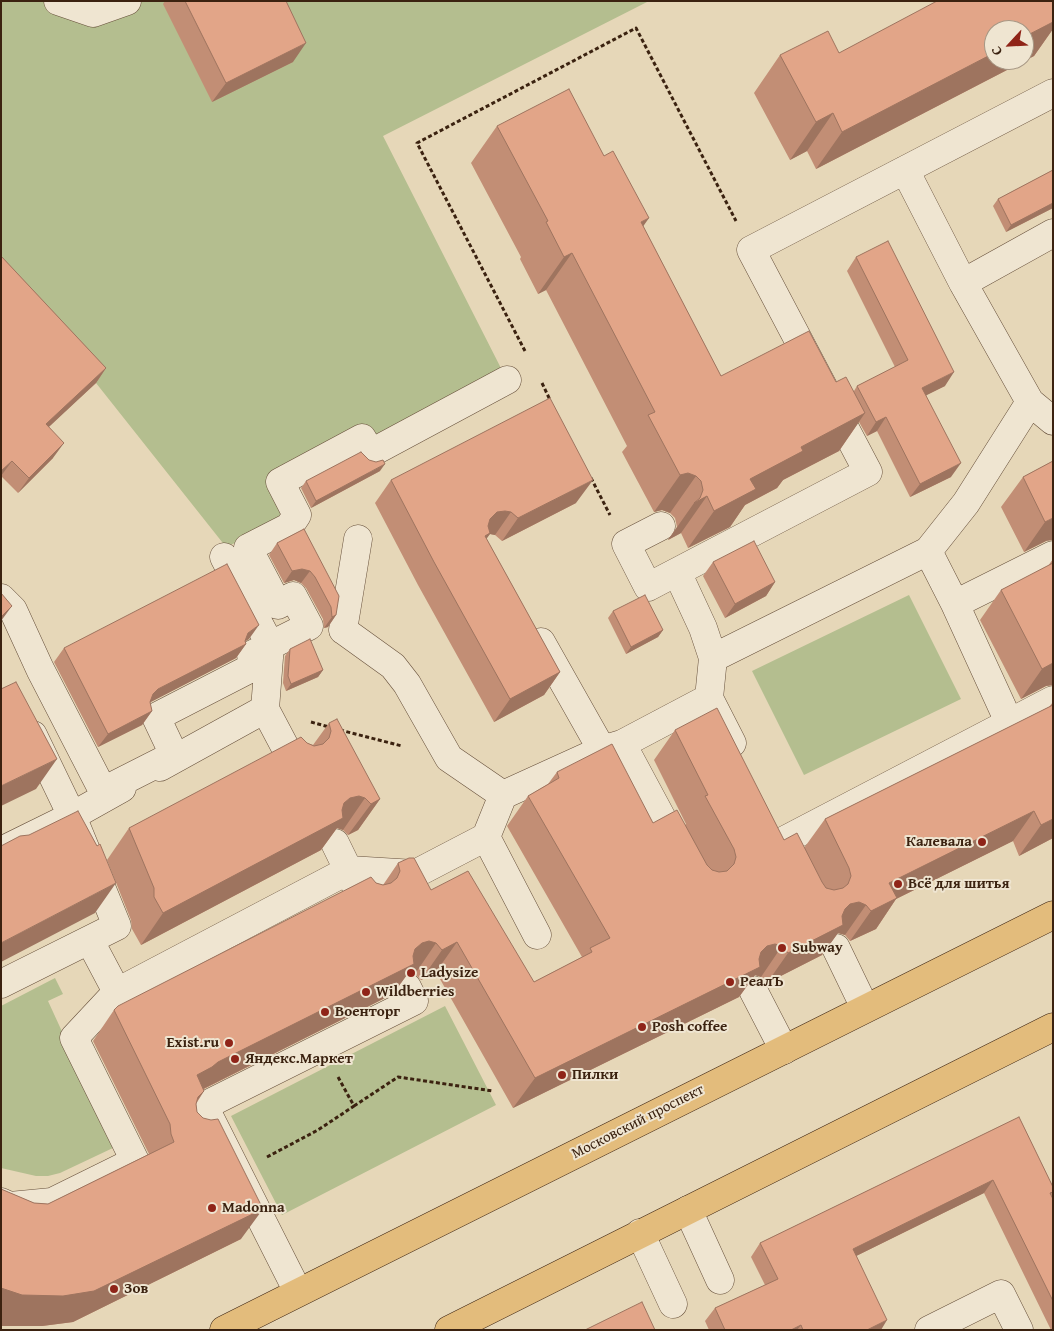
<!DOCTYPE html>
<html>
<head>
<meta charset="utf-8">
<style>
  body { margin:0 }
  #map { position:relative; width:1054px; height:1331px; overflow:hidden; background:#e6d7b8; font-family:"Gentium Book Plus",serif }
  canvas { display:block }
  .frame { position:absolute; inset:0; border:2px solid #3b2210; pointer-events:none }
  .north { position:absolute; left:984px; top:20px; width:50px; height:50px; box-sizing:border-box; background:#efe5d1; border:1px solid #a79784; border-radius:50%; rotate:245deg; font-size:14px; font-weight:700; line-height:20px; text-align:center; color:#3b2210 }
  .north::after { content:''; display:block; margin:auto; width:18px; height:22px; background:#8f2418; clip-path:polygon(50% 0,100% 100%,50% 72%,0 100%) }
</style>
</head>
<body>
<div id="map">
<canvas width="1054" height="1331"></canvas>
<div class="frame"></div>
<div class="north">С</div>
</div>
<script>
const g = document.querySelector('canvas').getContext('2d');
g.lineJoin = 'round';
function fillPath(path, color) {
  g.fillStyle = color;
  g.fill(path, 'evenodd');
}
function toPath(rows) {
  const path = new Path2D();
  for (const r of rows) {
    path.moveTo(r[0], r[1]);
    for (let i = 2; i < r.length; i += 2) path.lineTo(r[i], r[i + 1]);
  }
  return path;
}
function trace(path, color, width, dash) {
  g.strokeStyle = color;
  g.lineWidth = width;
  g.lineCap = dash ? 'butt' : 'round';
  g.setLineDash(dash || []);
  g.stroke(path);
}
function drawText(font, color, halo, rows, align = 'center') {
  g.font = font + ' "Gentium Book Plus",serif';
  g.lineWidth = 4;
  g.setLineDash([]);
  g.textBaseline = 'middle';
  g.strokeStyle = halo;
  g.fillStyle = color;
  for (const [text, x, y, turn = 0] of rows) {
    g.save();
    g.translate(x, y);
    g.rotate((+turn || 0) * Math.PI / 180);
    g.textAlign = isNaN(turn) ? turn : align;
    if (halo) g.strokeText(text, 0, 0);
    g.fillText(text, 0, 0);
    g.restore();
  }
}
const green = toPath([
  [1,1,649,1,383,136,507,380,280,481,297,515,226,547,96,383,1,283],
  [909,595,961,699,804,775,752,671],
  [55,978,63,994,48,1001,115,1147,60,1173,48,1176,36,1176,1,1168,1,1006],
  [445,1006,496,1105,282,1215,231,1116]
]);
const path = toPath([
  [525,351,417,143,636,28,736,221],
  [542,383,550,400],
  [591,478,610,515],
  [311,722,329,727],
  [340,730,402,746],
  [354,1106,398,1077,493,1091],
  [267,1157,318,1130,354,1106,338,1077]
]);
const minor = toPath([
  [58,1,93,13,127,1],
  [905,170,963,283],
  [1053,233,963,283,1030,402,1053,421],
  [661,526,626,544,648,587,868,472,751,250,1053,93],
  [928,551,955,604,1009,722],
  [224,557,270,645,265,709],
  [677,572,703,628,713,658,709,698,732,743],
  [1,598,13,610,40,669,103,791,174,755,156,717,257,665,251,655,309,626,293,596,278,605,248,548,289,527,297,515,280,482,362,438,371,453,507,380],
  [955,604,1053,555],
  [343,630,393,666,407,684,449,758,503,795],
  [343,630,358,539],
  [541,642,602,750],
  [713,658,928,551,966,503,1030,402],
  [622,744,709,698],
  [160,767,265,709,293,762],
  [486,837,537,935],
  [783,841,1053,700],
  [335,843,356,886],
  [1,851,72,816,122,788],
  [836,948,865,1008],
  [1,984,117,926,72,816,33,735],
  [753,990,784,1050],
  [117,992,349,870,415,874,486,837,503,795,602,750,622,744,679,850],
  [1,1202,10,1206,52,1202,135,1161,74,1038,117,992,90,941],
  [688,1210,720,1280],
  [640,1233,673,1304],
  [298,1292,204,1106,414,1001,407,987],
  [929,1330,1001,1294,1019,1330]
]);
const major = toPath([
  [224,1330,1053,915],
  [449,1330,1053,1027]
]);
const wall = toPath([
  [165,1,286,1,293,62,212,102,163,4],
  [1053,1,1053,29,1034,56,816,169,807,151,790,160,754,93,780,55,839,53],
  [497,126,604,156,643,226,721,376,836,382,854,391,857,386,895,367,847,271,856,257,945,386,926,395,951,477,910,497,877,431,867,436,859,422,839,451,783,480,777,488,745,505,730,527,688,548,681,533,668,540,677,527,675,518,670,513,662,510,654,512,622,452,627,446,546,290,538,294,520,259,521,257,471,163],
  [1053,170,1053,208,1006,232,993,206,998,199],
  [1,256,106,368,96,383,48,427,53,458,18,493,1,476],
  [1053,461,1046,541,1024,552,1001,507,1023,477],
  [380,471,311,508,301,488,306,481],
  [391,480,576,503,502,541,495,535,490,534,486,538,560,672,544,695,494,722,418,585,375,503],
  [304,529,336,615,328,627,324,628,323,619,306,588,301,583,294,580,284,583,269,555,277,543],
  [1053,559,1053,685,1046,686,1021,699,980,620,1001,590,1048,566],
  [713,562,775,582,766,596,725,618,703,576],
  [613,611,663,630,658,637,626,654,608,618],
  [249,639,245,641,246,644,236,658,150,702,152,711,142,725,98,747,54,662,64,648],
  [290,649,323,670,318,677,286,691,283,683,285,656],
  [1053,702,1053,838,1019,856,1013,841,896,899,876,929,850,941,845,935,838,933,822,955,767,983,761,977,755,975,739,997,513,1108,436,972,421,980,415,974,409,972,393,994,204,1089,204,1091,196,1104,197,1112,241,1239,73,1322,42,1326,1,1326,1,1189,34,1203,48,1204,149,1154,93,1041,114,1010,376,883,383,885,398,863,431,890,534,982,582,957,507,826,528,796,548,784,557,772,653,823,685,825,686,824,654,760,675,730,784,840,804,848,825,819,1049,707],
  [329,723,380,799,358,830,348,835,343,830,337,828,321,850,141,945,132,929,131,920,107,860,129,828,307,743,313,745],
  [1019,1117,1053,1187,1053,1193,1051,1196,1053,1199,1053,1330,1051,1330,984,1193,856,1256,881,1330,709,1330,705,1321,715,1308,765,1285,751,1257,760,1243]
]);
const shadedWall = toPath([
  [1053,22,1053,29,1034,56,816,169,842,132,994,53,994,60,1024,60,1024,37],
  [306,43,293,62,212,102,226,83],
  [833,113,807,151,790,160,816,122],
  [1053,203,1053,208,1006,232,1011,225],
  [649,218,623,255,641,222],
  [572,253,546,290,538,294,564,257],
  [106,368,96,383,35,440,46,424],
  [954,372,945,386,913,402,922,388],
  [865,413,839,451,783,480,777,488,745,505,730,527,688,548,714,511,750,479,801,447],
  [886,417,877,431,867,436,876,422],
  [64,443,53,458,18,493,29,478],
  [12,461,1,476,1,471],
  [961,463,951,477,910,497,920,484],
  [385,464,380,471,311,508,316,501],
  [688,473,696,476,670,513,662,510,654,512,680,475],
  [593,480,576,503,502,541,518,518],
  [707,496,681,533,668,540,694,503],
  [505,511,511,512,495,535,490,534,474,556,485,536,481,535,490,519,497,512],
  [1053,518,1053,540,1046,541,1024,552,1045,522],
  [302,569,310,571,301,583,294,580,284,583,292,571],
  [775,582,766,596,725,618,735,604],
  [12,606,1,621,1,617],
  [336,615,328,627,324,628,332,617],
  [259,625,249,639,238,646,248,633],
  [663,630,658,637,626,654,631,647],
  [246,644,236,658,149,703,153,694,158,689],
  [1053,663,1053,685,1046,686,1021,699,1042,669],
  [323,670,318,677,286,691,291,684],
  [560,672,544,695,494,722,510,699],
  [152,711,142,725,98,747,108,734],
  [57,759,36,789,1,806,1,786],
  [359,796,365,798,343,830,337,828,321,850,141,945,163,913,344,803,350,798],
  [380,799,358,830,348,835,371,804],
  [1034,811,1013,841,896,899,876,929,850,941,871,911,889,883],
  [1053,819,1053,838,1019,856,1041,825],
  [116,883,95,913,1,962,1,943],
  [859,902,866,905,845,935,838,933,822,955,767,983,788,953,850,904],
  [429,941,436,943,415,974,409,972,393,994,197,1092,197,1075,218,1062,415,949,422,943],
  [457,942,436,972,421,980,442,950],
  [775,944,782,946,761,977,755,975,739,997,513,1108,535,1078,761,952,767,946],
  [204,1091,183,1121,198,1097],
  [993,1180,984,1193,844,1262,853,1249],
  [263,1209,241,1239,73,1322,42,1326,1,1326,1,1288],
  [887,1320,881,1330,867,1330],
  [801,1325,797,1330,791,1330]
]);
const building = toPath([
  [185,1,286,1,306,43,226,83,185,1],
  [937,1,1053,1,1053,22,1024,37,1024,30,994,30,994,53,842,132,833,113,816,122,780,55,828,31,839,53,937,1],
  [569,89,604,156,613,151,649,218,641,222,721,376,809,331,836,382,846,377,865,413,801,447,803,451,750,479,756,489,714,511,707,496,694,503,700,498,703,490,701,481,696,476,688,473,680,475,648,415,655,412,572,253,564,257,546,222,548,221,497,126,569,89],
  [1053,170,1053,203,1011,225,998,199,1053,170],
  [888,241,954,372,922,388,961,463,920,484,886,417,876,422,857,386,908,360,856,257,888,241],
  [1,256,106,368,46,424,64,443,29,478,12,461,1,471,1,256],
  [550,398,593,480,518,518,511,512,505,511,497,512,490,519,488,526,490,533,485,536,560,672,510,699,434,562,391,480,550,398],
  [361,452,369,460,376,462,383,460,385,464,316,501,306,481,361,452],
  [1053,461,1053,518,1045,522,1023,477,1053,461],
  [304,529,339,596,336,615,332,617,331,607,315,577,310,571,302,569,292,571,277,543,304,529],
  [754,541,775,582,735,604,713,562,754,541],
  [1053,563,1053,663,1042,669,1001,590,1053,563],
  [227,564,259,625,248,633,245,641,246,644,158,689,153,694,150,702,152,711,108,734,64,648,227,564],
  [1,593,12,606,1,617,1,593],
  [645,595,663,630,631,647,613,611,645,595],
  [310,639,323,670,291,684,288,676,290,649,310,639],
  [16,682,57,759,1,786,1,689,16,682],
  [1053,705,1053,819,1041,825,1034,811,889,883,897,898,871,911,866,905,859,902,850,904,845,909,842,916,843,925,788,953,782,946,775,944,767,946,761,952,759,959,760,967,535,1078,457,942,442,950,436,943,429,941,422,943,415,949,413,956,414,964,218,1062,212,1067,197,1075,204,1091,198,1097,196,1104,197,1112,203,1118,211,1120,218,1119,263,1209,94,1291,63,1296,22,1295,1,1288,1,1189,34,1203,48,1204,174,1142,171,1134,170,1124,114,1010,118,1006,371,877,376,883,383,885,391,883,397,878,400,871,398,863,409,858,414,858,431,890,468,871,534,982,592,952,590,948,610,938,528,796,559,778,557,772,612,744,653,823,677,810,707,865,712,870,719,872,727,871,734,864,736,857,734,849,705,796,708,795,675,730,717,708,784,840,797,833,822,882,826,888,834,890,843,888,848,884,851,876,849,868,825,819,1053,705],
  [337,719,380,799,371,804,365,798,359,796,350,798,344,803,342,810,343,818,163,913,154,897,154,888,129,828,301,737,307,743,314,746,323,744,329,738,331,731,329,723,337,719],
  [78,811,97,846,100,844,116,883,1,943,1,846,20,836,29,835,78,811],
  [1019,1117,1053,1187,1053,1192,1050,1193,1053,1199,1053,1301,993,1180,853,1249,887,1320,867,1330,803,1330,801,1325,791,1330,725,1330,715,1308,778,1279,760,1243,1019,1117],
  [642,1302,655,1330,585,1330,642,1302]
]);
const markers = [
  [982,842,5,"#8f2418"],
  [898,884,5,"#8f2418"],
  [782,948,5,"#8f2418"],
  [411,973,5,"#8f2418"],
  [730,982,5,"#8f2418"],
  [366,992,5,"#8f2418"],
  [325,1012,5,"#8f2418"],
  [642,1027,5,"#8f2418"],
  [229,1043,5,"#8f2418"],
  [235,1059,5,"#8f2418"],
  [562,1075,5,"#8f2418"],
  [212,1208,5,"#8f2418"],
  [114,1289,5,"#8f2418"]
];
const poiNames = [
  ["Калевала",972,842,"right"],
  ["Всё для шитья",908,884],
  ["Subway",792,948],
  ["Ladysize",421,973],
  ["РеалЪ",740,982],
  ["Wildberries",376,992],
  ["Военторг",335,1012],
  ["Posh coffee",652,1027],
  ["Exist.ru",219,1043,"right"],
  ["Яндекс.Маркет",245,1059],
  ["Пилки",572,1075],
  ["Madonna",222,1208],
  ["Зов",124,1289]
];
const streetNames = [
  ["Московский проспект",638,1122,-27]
];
fillPath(green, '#b4be8f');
trace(minor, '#664f3a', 29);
trace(major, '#3b2210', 29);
trace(path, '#3b2210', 3, [4, 2.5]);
trace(minor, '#efe5d1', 28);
trace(major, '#e3bc7c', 28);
fillPath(wall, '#c28e75');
fillPath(shadedWall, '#9e745f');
fillPath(building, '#e2a588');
trace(building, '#9e745f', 1);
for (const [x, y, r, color] of markers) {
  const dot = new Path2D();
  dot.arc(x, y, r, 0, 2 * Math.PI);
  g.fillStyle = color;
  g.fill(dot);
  trace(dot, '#efe5d1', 2);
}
drawText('bold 15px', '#3b2210', '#efe5d1', poiNames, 'left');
drawText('15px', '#3b2210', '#efe5d1', streetNames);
</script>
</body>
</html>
